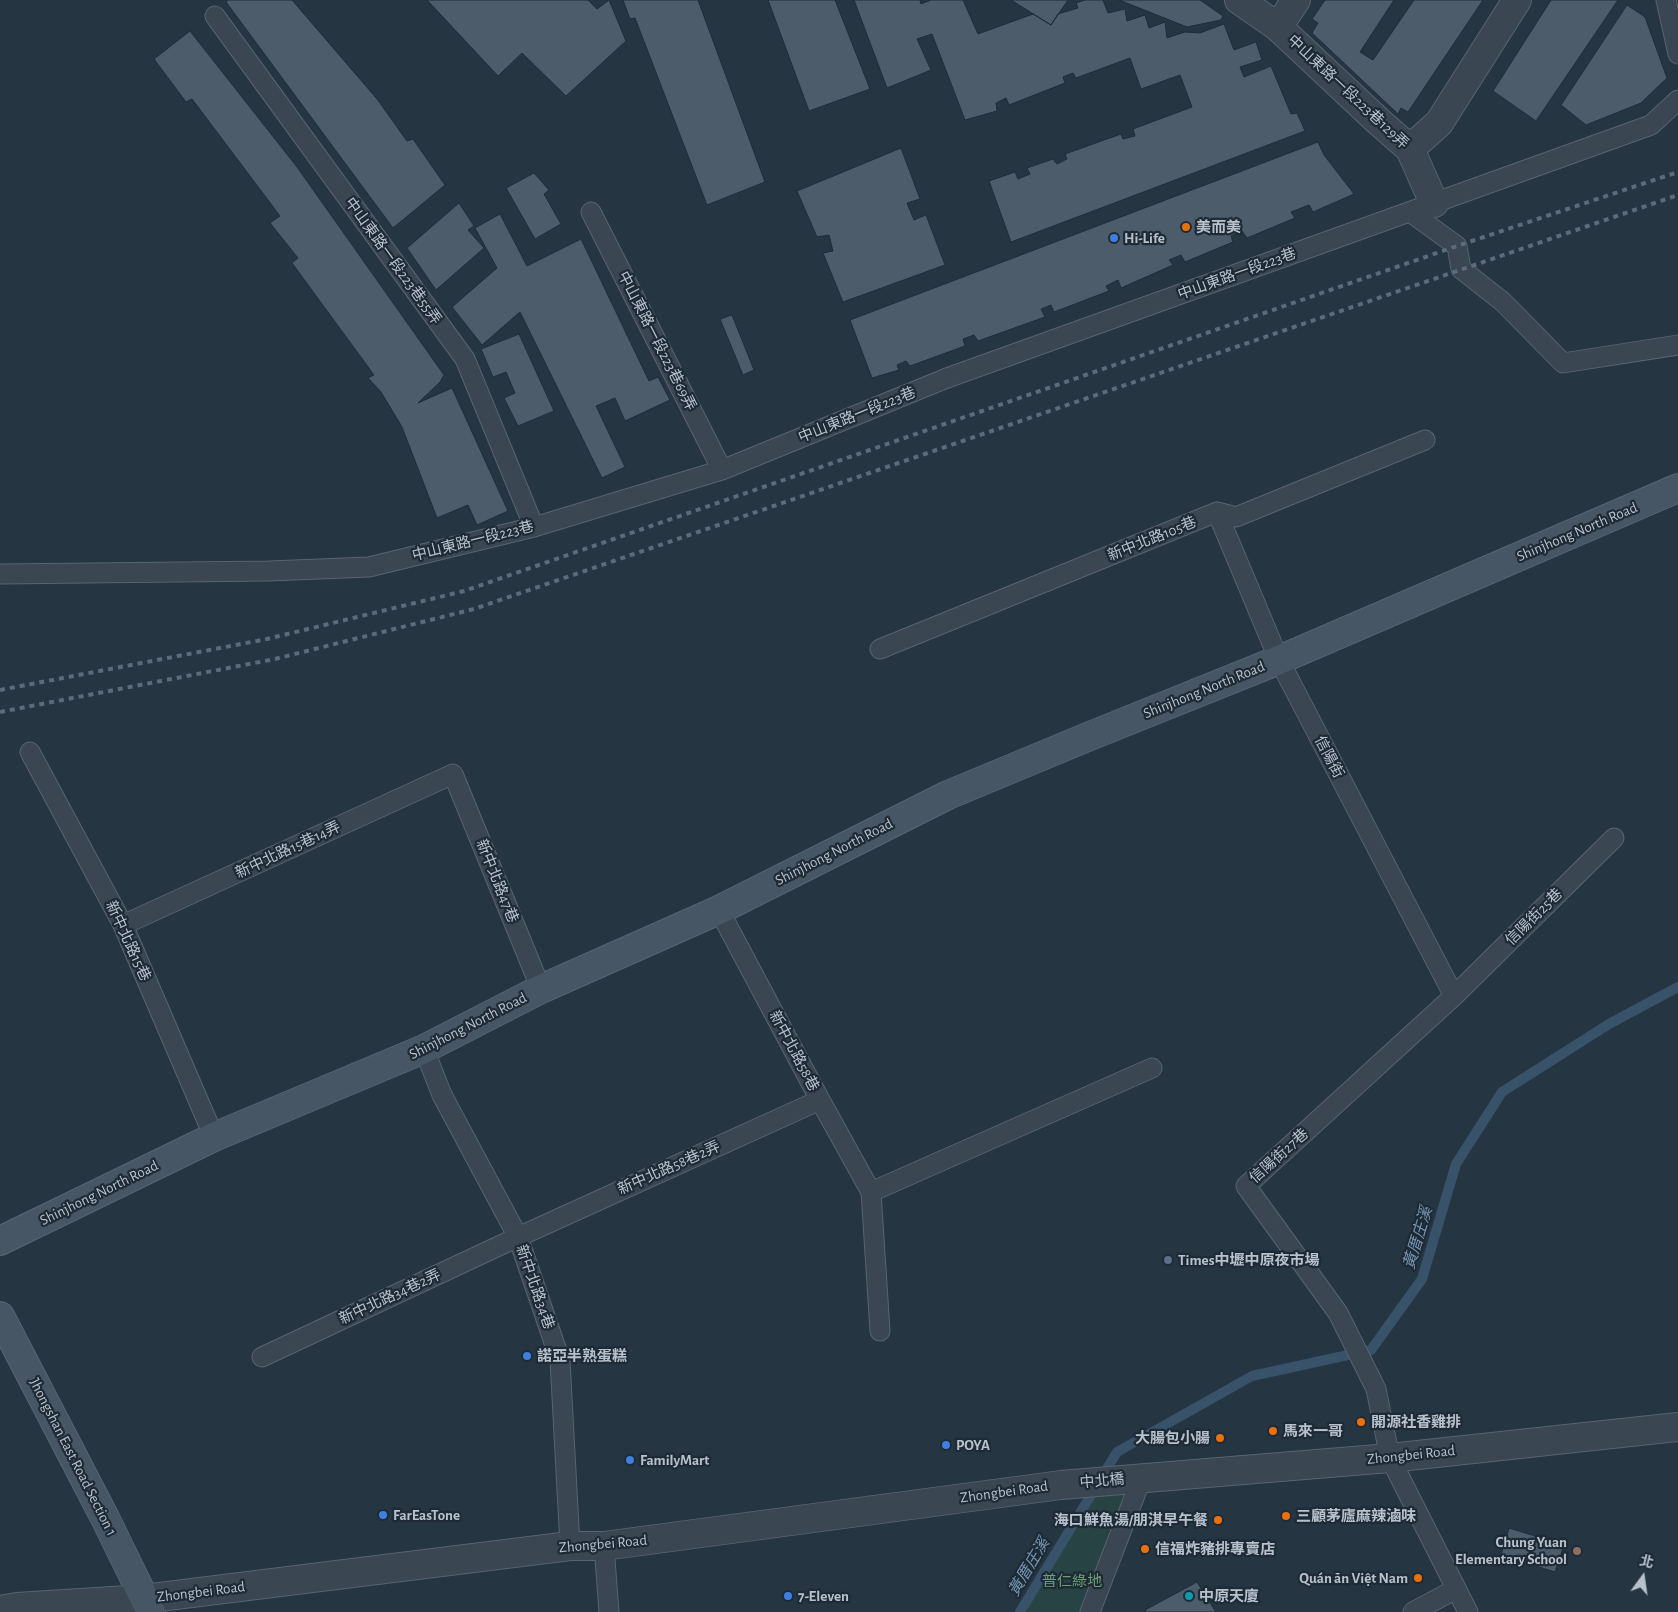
<!DOCTYPE html>
<html>
<head>
<meta charset="utf-8">
<style>
  body { margin:0 }
  #map { position:relative; width:1678px; height:1612px; overflow:hidden; background:#253542; font-family:"Alegreya Sans","Noto Sans TC",sans-serif }
  canvas { display:block }
  .north { position:absolute; left:1618px; top:1552px; width:50px; height:50px; -webkit-text-stroke:4px #1e2b37; paint-order:stroke; rotate:14deg; font-size:14px; font-weight:700; line-height:20px; text-align:center; color:#b7c1cc }
  .north::after { content:''; display:block; margin:auto; width:18px; height:22px; background:#b7c1cc; clip-path:polygon(50% 0,100% 100%,50% 72%,0 100%) }
</style>
</head>
<body>
<div id="map">
<canvas width="1678" height="1612"></canvas>
<div class="north">北</div>
</div>
<script>
const g = document.querySelector('canvas').getContext('2d');
g.lineJoin = 'round';
function fillPath(path, color) {
  g.fillStyle = color;
  g.fill(path, 'evenodd');
}
function toPath(rows) {
  const path = new Path2D();
  for (const r of rows) {
    path.moveTo(r[0], r[1]);
    for (let i = 2; i < r.length; i += 2) path.lineTo(r[i], r[i + 1]);
  }
  return path;
}
function trace(path, color, width, dash) {
  g.strokeStyle = color;
  g.lineWidth = width;
  g.lineCap = dash ? 'butt' : 'round';
  g.setLineDash(dash || []);
  g.stroke(path);
}
function drawText(font, color, halo, rows, align = 'center') {
  g.font = font + ' "Alegreya Sans","Noto Sans TC",sans-serif';
  g.lineWidth = 4.5;
  g.setLineDash([]);
  g.textBaseline = 'middle';
  g.strokeStyle = halo;
  g.fillStyle = color;
  for (const [text, x, y, turn = 0] of rows) {
    g.save();
    g.translate(x, y);
    g.rotate((+turn || 0) * Math.PI / 180);
    g.textAlign = isNaN(turn) ? turn : align;
    if (halo) g.strokeText(text, 0, 0);
    g.fillText(text, 0, 0);
    g.restore();
  }
}
const green = toPath([
  [1142,1477,1091,1612,1020,1612,1100,1478]
]);
const stream = toPath([
  [1020,1612,1117,1452,1252,1376,1371,1350,1422,1279,1456,1164,1502,1092,1609,1024,1678,987]
]);
const building = toPath([
  [228,0,292,0,377,99,407,141,413,139,445,185,393,228,226,2,228,0],
  [427,0,588,0,597,9,609,0,626,41,566,96,522,53,498,76,427,0],
  [623,0,698,0,765,182,707,205,635,18,630,19,623,0],
  [768,0,835,0,870,89,809,111,768,0],
  [854,0,920,0,921,4,931,0,963,0,978,34,1033,14,1051,25,1058,14,1078,8,1076,3,1085,0,1103,0,1108,13,1125,9,1127,21,1145,15,1149,28,1165,22,1167,38,1185,32,1200,33,1224,24,1234,50,1256,42,1262,60,1240,67,1244,77,1271,66,1291,114,1297,113,1305,131,1011,242,989,181,1015,172,1018,179,1030,174,1027,168,1053,159,1057,164,1067,159,1065,154,1121,134,1123,139,1135,136,1133,129,1192,107,1180,75,1141,89,1130,58,1076,78,1073,73,1063,77,1065,83,1009,105,1006,98,996,103,997,111,965,120,932,34,917,39,931,70,887,88,854,0],
  [1011,0,1068,0,1051,25,1011,0],
  [1119,0,1200,0,1223,16,1221,20,1187,27,1119,0],
  [1325,0,1394,0,1360,52,1373,60,1414,0,1483,0,1408,112,1401,108,1398,114,1312,33,1318,23,1312,19,1325,0],
  [1551,0,1618,0,1536,121,1493,91,1551,0],
  [1627,5,1645,17,1667,78,1641,103,1586,125,1561,105,1627,5],
  [190,31,297,167,444,375,440,382,418,403,452,388,508,511,477,525,468,505,437,518,402,427,381,392,368,378,374,375,292,263,298,258,270,223,280,216,192,99,186,102,154,59,190,31],
  [1318,142,1324,155,1354,194,1313,212,1309,205,1291,212,1295,218,1247,238,1242,231,1231,236,1233,242,1185,262,1181,255,1169,260,1173,265,1121,288,1118,280,1106,286,1109,291,1054,312,1051,305,1041,309,1045,317,978,341,974,335,963,339,965,346,910,366,906,361,897,365,899,370,872,378,850,320,1318,142],
  [901,148,920,199,907,203,914,220,926,215,945,265,843,302,823,253,833,251,829,235,817,237,797,191,901,148],
  [534,173,549,190,544,194,561,224,535,239,506,188,534,173],
  [459,203,474,226,468,230,484,248,436,290,407,248,459,203],
  [500,214,527,266,581,239,649,381,658,377,670,400,625,421,615,398,596,406,625,467,602,478,520,312,482,345,452,307,497,268,475,228,500,214],
  [732,315,754,370,743,375,720,319,732,315],
  [519,334,554,411,518,426,504,398,515,393,506,372,493,377,481,349,519,334],
  [1509,1528,1564,1545,1555,1572,1501,1555,1509,1528],
  [1197,1582,1216,1612,1146,1612,1145,1610,1197,1582]
]);
const lane = toPath([
  [1666,0,1678,54],
  [215,16,465,359,534,527],
  [591,212,722,470],
  [1410,212,1457,246,1461,269,1503,302,1563,363,1678,345],
  [1217,512,1279,660,1454,996],
  [0,574,269,571,369,567,534,527,722,470,947,378,1651,125,1678,100],
  [880,649,1217,512,1236,517,1425,440],
  [30,752,123,925,214,1137],
  [719,910,820,1100,871,1192,880,1331],
  [123,925,453,774,541,989],
  [424,1049,442,1095,518,1237,560,1360,570,1546],
  [871,1192,1152,1068],
  [262,1357,518,1237,820,1100],
  [604,1546,609,1612],
  [1090,1612,1142,1477],
  [1413,1612,1456,1589],
  [1468,1612,1390,1458,1376,1389,1338,1313,1246,1186,1454,996,1614,838]
]);
const street = toPath([
  [1239,0,1278,27,1377,120,1410,149,1434,203],
  [1278,27,1296,0],
  [1410,149,1439,123,1517,0],
  [0,1610,17,1607,144,1599,570,1546,604,1546,1061,1485,1390,1458,1678,1427]
]);
const secondary = toPath([
  [0,1241,214,1137,424,1049,541,989,719,910,948,795,1090,736,1279,660,1678,488],
  [0,1316,105,1518,151,1612]
]);
const rail = toPath([
  [0,690,267,639,464,591,1457,246,1678,172],
  [0,712,275,659,474,609,1678,195]
]);
const markers = [
  [1186,227,5,"#e8710a"],
  [1114,238,5,"#3f7fe0"],
  [1168,1260,5,"#5c6f8a"],
  [527,1356,5,"#3f7fe0"],
  [1361,1422,5,"#e8710a"],
  [1273,1431,5,"#e8710a"],
  [1220,1438,5,"#e8710a"],
  [946,1445,5,"#3f7fe0"],
  [630,1460,5,"#3f7fe0"],
  [383,1515,5,"#3f7fe0"],
  [1286,1516,5,"#e8710a"],
  [1218,1520,5,"#e8710a"],
  [1145,1549,5,"#e8710a"],
  [1577,1551,5,"#8d6e63"],
  [1418,1578,5,"#e8710a"],
  [788,1596,5,"#3f7fe0"],
  [1189,1596,5,"#0f9aa8"]
];
const streetNames = [
  ["中山東路一段223巷129弄",1348,92,43],
  ["中山東路一段223巷55弄",393,261,54],
  ["中山東路一段223巷",1237,274,-20],
  ["中山東路一段223巷69弄",657,341,63],
  ["中山東路一段223巷",857,415,-22],
  ["Shinjhong North Road",1577,532,-23],
  ["新中北路105巷",1152,539,-22],
  ["中山東路一段223巷",473,541,-14],
  ["Shinjhong North Road",1204,690,-22],
  ["信陽街",1329,757,62],
  ["新中北路15巷14弄",288,850,-25],
  ["Shinjhong North Road",834,852,-27],
  ["新中北路47巷",497,881,68],
  ["信陽街25巷",1534,917,-45],
  ["新中北路15巷",128,941,65],
  ["Shinjhong North Road",468,1026,-27],
  ["新中北路58巷",794,1051,62],
  ["信陽街27巷",1279,1156,-42],
  ["新中北路58巷2弄",669,1168,-24],
  ["Shinjhong North Road",99,1193,-26],
  ["新中北路34巷",535,1287,71],
  ["新中北路34巷2弄",390,1297,-25],
  ["Zhongbei Road",1411,1455,-6],
  ["Jhongshan East Road Section 1",73,1457,63],
  ["中北橋",1102,1481,-5],
  ["Zhongbei Road",1004,1492,-8],
  ["Zhongbei Road",603,1544,-5],
  ["Zhongbei Road",201,1592,-7]
];
const poiNames = [
  ["美而美",1196,227],
  ["Hi-Life",1124,238],
  ["Times中壢中原夜市場",1178,1260],
  ["諾亞半熟蛋糕",537,1356],
  ["開源社香雞排",1371,1422],
  ["馬來一哥",1283,1431],
  ["大腸包小腸",1210,1438,"right"],
  ["POYA",956,1445],
  ["FamilyMart",640,1460],
  ["FarEasTone",393,1515],
  ["三顧茅廬麻辣滷味",1296,1516],
  ["海口鮮魚湯/朋淇早午餐",1208,1520,"right"],
  ["Chung Yuan",1567,1542,"right"],
  ["Elementary School",1567,1559,"right"],
  ["信福炸豬排專賣店",1155,1549],
  ["Quán ăn Việt Nam",1408,1578,"right"],
  ["7-Eleven",798,1596],
  ["中原天廈",1199,1596]
];
const parkNames = [
  ["普仁綠地",1072,1581]
];
const waterNames = [
  ["黃厝庄溪",1418,1238,-73],
  ["黃厝庄溪",1029,1567,-59]
];
fillPath(green, '#274343');
trace(stream, '#38526a', 10);
fillPath(building, '#4c5c6b');
trace(building, '#202d39', 1);
trace(lane, '#58646f', 21);
trace(street, '#58646f', 30);
trace(secondary, '#58646f', 30);
trace(lane, '#3a4652', 19);
trace(street, '#3a4652', 28);
trace(secondary, '#475665', 28);
trace(rail, '#5c6b79', 4, [5, 5]);
for (const [x, y, r, color] of markers) {
  const dot = new Path2D();
  dot.arc(x, y, r, 0, 2 * Math.PI);
  g.fillStyle = color;
  g.fill(dot);
  trace(dot, '#1e2b37', 2);
}
drawText('15px', '#b7c1cc', '#1e2b37', streetNames);
drawText('bold 15px', '#b7c1cc', '#1e2b37', poiNames, 'left');
drawText('15px', '#6d9e73', '#1e2b37', parkNames);
drawText('italic 16px', '#7695b0', '#1e2b37', waterNames);
</script>
</body>
</html>
